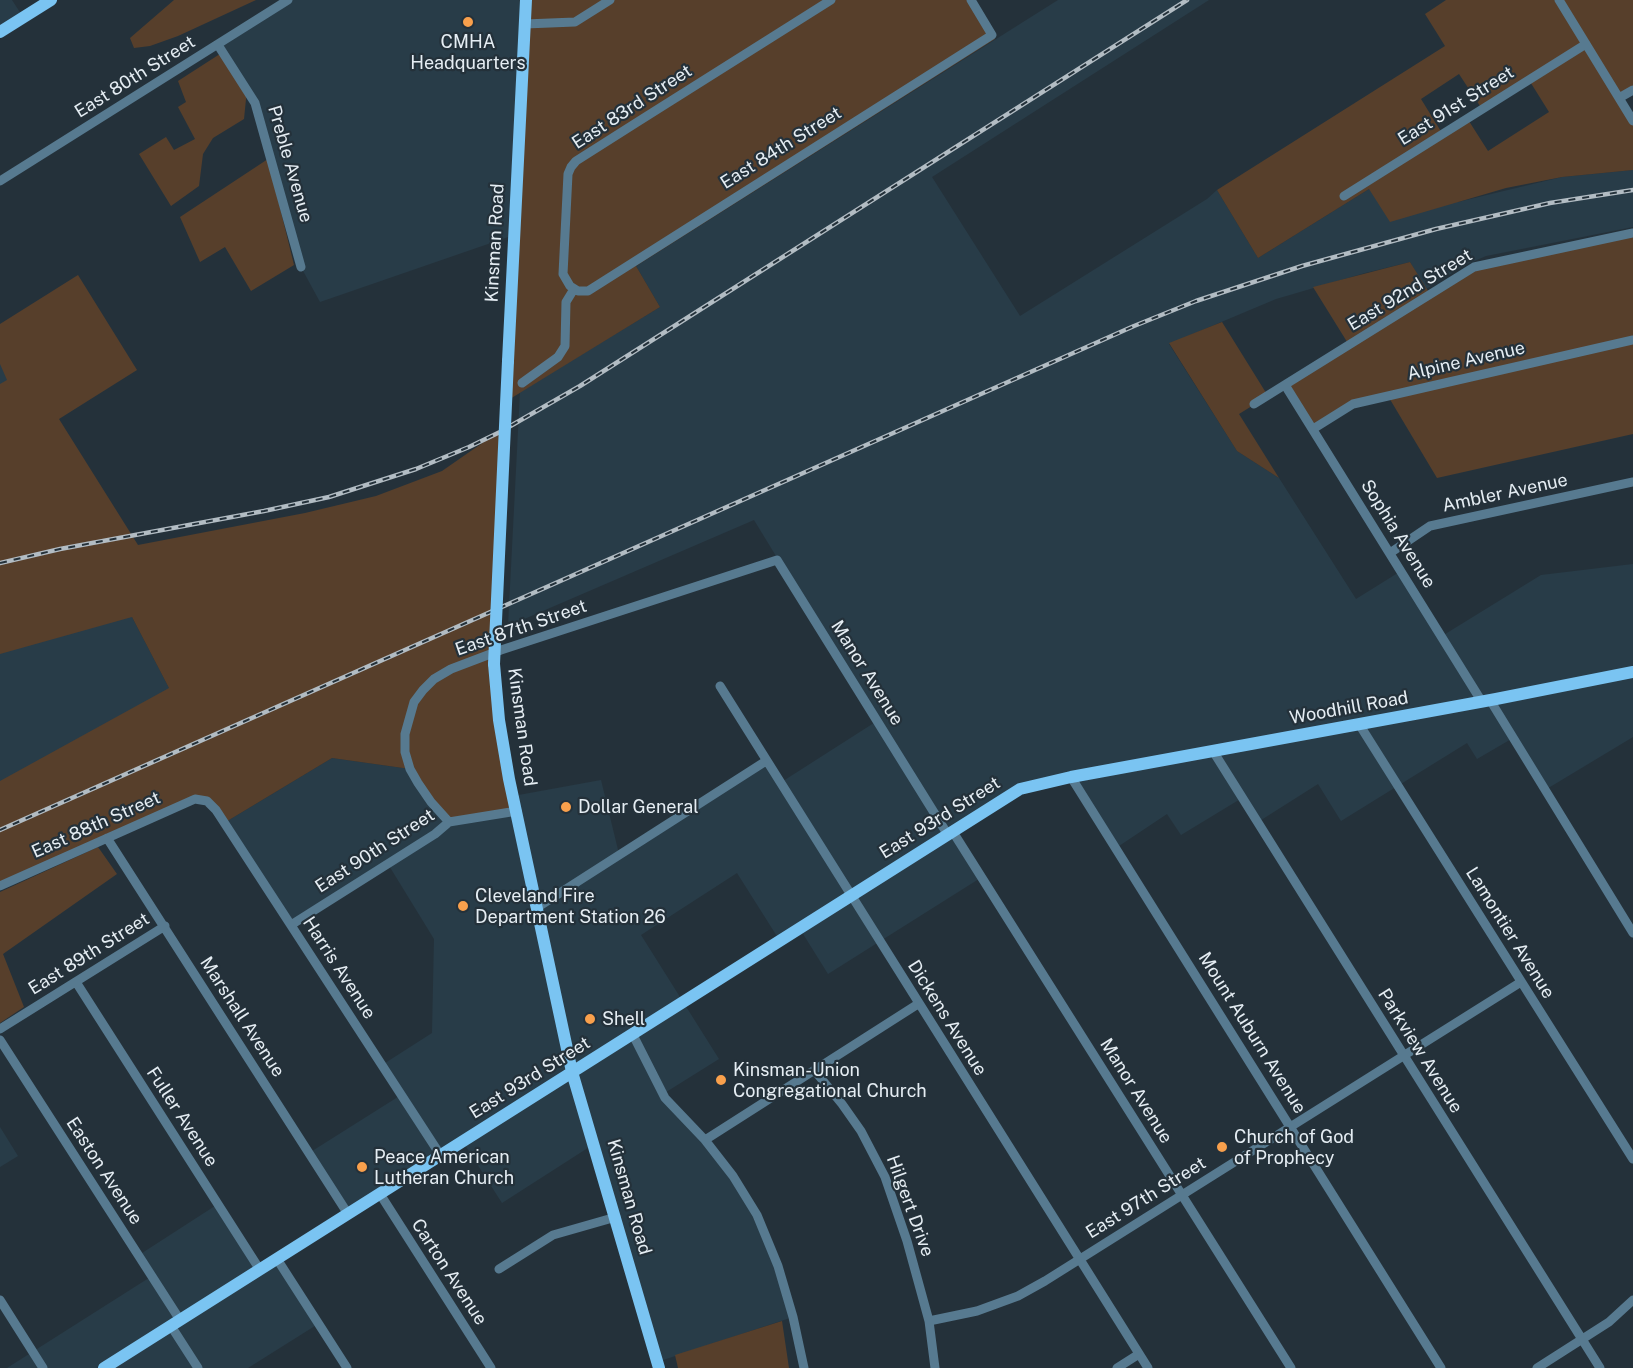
<!DOCTYPE html>
<html>
<head>
<meta charset="utf-8">
<style>
  body { margin:0 }
  canvas { display:block; background:#24313a }
</style>
</head>
<body>
<canvas width="1633" height="1368"></canvas>
<script>
const g = document.querySelector('canvas').getContext('2d');
g.lineJoin = 'round';
function fillPath(path, color) {
  g.fillStyle = color;
  g.fill(path, 'evenodd');
}
function toPath(rows) {
  const path = new Path2D();
  for (const r of rows) {
    path.moveTo(r[0], r[1]);
    for (let i = 2; i < r.length; i += 2) path.lineTo(r[i], r[i + 1]);
  }
  return path;
}
function trace(path, color, width, dash) {
  g.strokeStyle = color;
  g.lineWidth = width;
  g.lineCap = dash ? 'butt' : 'round';
  g.setLineDash(dash || []);
  g.stroke(path);
}
function drawText(font, color, halo, rows, align = 'center') {
  g.font = font + ' "Public Sans",sans-serif';
  g.lineWidth = 4.5;
  g.setLineDash([]);
  g.textBaseline = 'middle';
  g.strokeStyle = halo;
  g.fillStyle = color;
  for (const [text, x, y, turn = 0] of rows) {
    g.save();
    g.translate(x, y);
    g.rotate((+turn || 0) * Math.PI / 180);
    g.textAlign = isNaN(turn) ? turn : align;
    if (halo) g.strokeText(text, 0, 0);
    g.fillText(text, 0, 0);
    g.restore();
  }
}
const built = toPath([
  [0,0,12,0,23,17,0,32],
  [288,0,526,0,514,235,320,302,301,267,255,103,218,45],
  [1058,0,1209,0,932,177,1020,316,1207,199,1217,190,1258,258,1369,189,1458,202,1562,177,1633,170,1633,227,1486,256,1465,265,1426,289,1410,262,1365,273,1276,299,1169,344,1237,451,1279,478,1356,599,1401,571,1442,636,1541,575,1633,564,1633,737,1545,790,1513,738,1477,759,1467,743,1341,821,1318,784,1258,822,1242,798,1181,835,1167,814,1116,848,1071,777,1020,789,953,831,982,877,828,974,800,929,780,941,737,873,641,935,719,1059,663,1094,705,1140,757,1215,793,1317,657,1362,594,1144,502,1203,463,1142,348,1214,309,1153,401,1095,382,1065,432,1033,434,939,388,864,291,925,224,823,332,758,410,769,513,796,601,780,619,854,766,761,780,783,877,721,754,520,508,626,520,392,660,307,636,266],
  [0,361,8,380,179,707,0,799],
  [0,1127,18,1156,0,1167],
  [218,1204,260,1269,277,1259,318,1324,248,1368,7,1368,152,1276,139,1255]
]);
const green = toPath([
  [174,0,256,0,178,36,150,46,134,48,130,38],
  [526,0,971,0,995,39,636,266,660,307,505,402],
  [1446,0,1633,0,1633,90,1619,98,1633,121,1633,170,1562,177,1506,188,1390,222,1369,189,1258,258,1217,190,1445,46,1425,14],
  [1459,74,1482,109,1529,80,1549,112,1488,151,1467,118,1442,133,1421,99],
  [223,52,247,89,244,119,213,138,203,154,199,186,171,206,139,154,166,137,174,150,195,139,178,107,186,102,178,81],
  [268,159,294,265,251,291,225,247,200,262,180,217],
  [1633,233,1633,434,1437,478,1388,396,1353,404,1313,429,1285,385,1349,345,1313,287,1410,262,1430,294,1475,267],
  [78,275,137,370,59,419,138,545,305,513,376,496,442,471,504,428,494,664,517,811,449,822,410,769,332,758,224,823,216,810,195,799,0,886,0,781,169,688,132,617,0,654,0,384,7,380,0,364,0,324],
  [1222,322,1268,396,1239,414,1279,478,1237,451,1169,343],
  [98,847,117,874,3,954,24,1007,0,1023,0,892],
  [782,1321,789,1368,678,1368,675,1355]
]);
const minor = toPath([
  [831,0,639,121,576,161,571,167,568,174,563,274,570,286,578,291,588,291,992,35,971,0],
  [1559,0,1633,121],
  [525,24,575,22,610,0],
  [218,45,255,103,301,267],
  [1619,98,1633,90],
  [0,181,288,0],
  [1344,196,1586,44],
  [522,383,558,357,565,346,566,302,574,289],
  [1285,385,1482,702],
  [1254,404,1474,267,1633,233],
  [1313,429,1353,404,1633,340],
  [1390,553,1430,526,1633,482],
  [720,686,1148,1368],
  [1490,700,1633,933],
  [1359,724,1633,1159],
  [1213,751,1600,1368],
  [1071,777,1441,1368],
  [449,822,431,802,418,783,410,769,405,752,405,734,414,702,423,690,434,679,451,669,501,650,777,560,948,835],
  [953,832,1291,1368],
  [107,838,348,1214],
  [0,886,195,799,207,801,216,810,441,1156],
  [538,907,766,761],
  [291,925,435,834,449,822,517,811],
  [76,982,260,1270],
  [0,1029,165,926],
  [633,1035,665,1098,705,1140,733,1176,757,1215,778,1266,793,1317,804,1368],
  [0,1040,180,1320],
  [815,1071,842,1104,861,1131,885,1177,907,1241,929,1321,935,1368],
  [705,1140,918,1004],
  [380,1194,491,1368],
  [277,1259,347,1368],
  [499,1269,553,1235,616,1217],
  [0,1300,43,1368],
  [929,1321,977,1311,1018,1296,1045,1281,1521,982],
  [171,1326,198,1368],
  [1117,1368,1139,1354],
  [1537,1368,1609,1322,1633,1300]
]);
const major = toPath([
  [0,32,51,0],
  [508,361,526,0],
  [494,664,499,720,509,779,572,1072,659,1368],
  [104,1368,1020,789,1071,777,1496,699,1633,672]
]);
const rail = toPath([
  [0,563,60,549,264,511,329,497,416,469,469,447,500,432,580,386,1187,0],
  [0,830,1134,326,1196,301,1302,266,1436,229,1550,203,1633,190]
]);
const majorBridge = toPath([
  [494,664,508,361]
]);
const markers = [
  [468,22,6,"#f9a04c"],
  [566,807,6,"#f9a04c"],
  [463,906,6,"#f9a04c"],
  [590,1019,6,"#f9a04c"],
  [721,1080,6,"#f9a04c"],
  [1222,1147,6,"#f9a04c"],
  [362,1167,6,"#f9a04c"]
];
const poiNames = [
  ["CMHA",468,42,"center"],
  ["Headquarters",468,63,"center"],
  ["Dollar General",578,807],
  ["Cleveland Fire",475,896],
  ["Department Station 26",475,917],
  ["Shell",602,1019],
  ["Kinsman-Union",733,1070],
  ["Congregational Church",733,1091],
  ["Church of God",1234,1137],
  ["of Prophecy",1234,1158],
  ["Peace American",374,1157],
  ["Lutheran Church",374,1178]
];
const streetNames = [
  ["East 80th Street",135,77,-32],
  ["East 91st Street",1456,106,-32],
  ["East 83rd Street",632,107,-33],
  ["East 84th Street",781,148,-32],
  ["Preble Avenue",290,164,74],
  ["Kinsman Road",495,243,-87],
  ["East 92nd Street",1410,290,-31],
  ["Alpine Avenue",1466,361,-13],
  ["Ambler Avenue",1505,493,-12],
  ["Sophia Avenue",1398,534,58],
  ["East 87th Street",521,628,-19],
  ["Manor Avenue",867,673,58],
  ["Woodhill Road",1349,708,-10],
  ["Kinsman Road",522,727,82],
  ["East 93rd Street",940,818,-32],
  ["East 88th Street",96,825,-24],
  ["East 90th Street",375,851,-33],
  ["Lamontier Avenue",1510,933,58],
  ["East 89th Street",89,954,-32],
  ["Harris Avenue",339,968,57],
  ["Marshall Avenue",242,1017,57],
  ["Dickens Avenue",947,1018,58],
  ["Mount Auburn Avenue",1252,1033,58],
  ["Parkview Avenue",1420,1051,58],
  ["East 93rd Street",530,1078,-32],
  ["Manor Avenue",1136,1091,58],
  ["Fuller Avenue",182,1117,57],
  ["Easton Avenue",104,1171,57],
  ["Kinsman Road",629,1197,74],
  ["East 97th Street",1146,1198,-32],
  ["Hilgert Drive",910,1206,70],
  ["Carton Avenue",449,1272,57]
];
fillPath(built, '#283c48');
fillPath(green, '#573f2b');
trace(minor, '#577a90', 9);
trace(major, '#7ac4f2', 12);
trace(rail, '#b2bcc3', 4.5);
trace(rail, '#24313a', 2, [7]);
trace(majorBridge, '#7ac4f2', 12);
for (const [x, y, r, color] of markers) {
  const dot = new Path2D();
  dot.arc(x, y, r, 0, 2 * Math.PI);
  g.fillStyle = color;
  g.fill(dot);
  trace(dot, '#24313a', 2);
}
drawText('18px', '#e5edf3', '#24313a', poiNames, 'left');
drawText('18px', '#e5edf3', '#24313a', streetNames);
</script>
</body>
</html>
